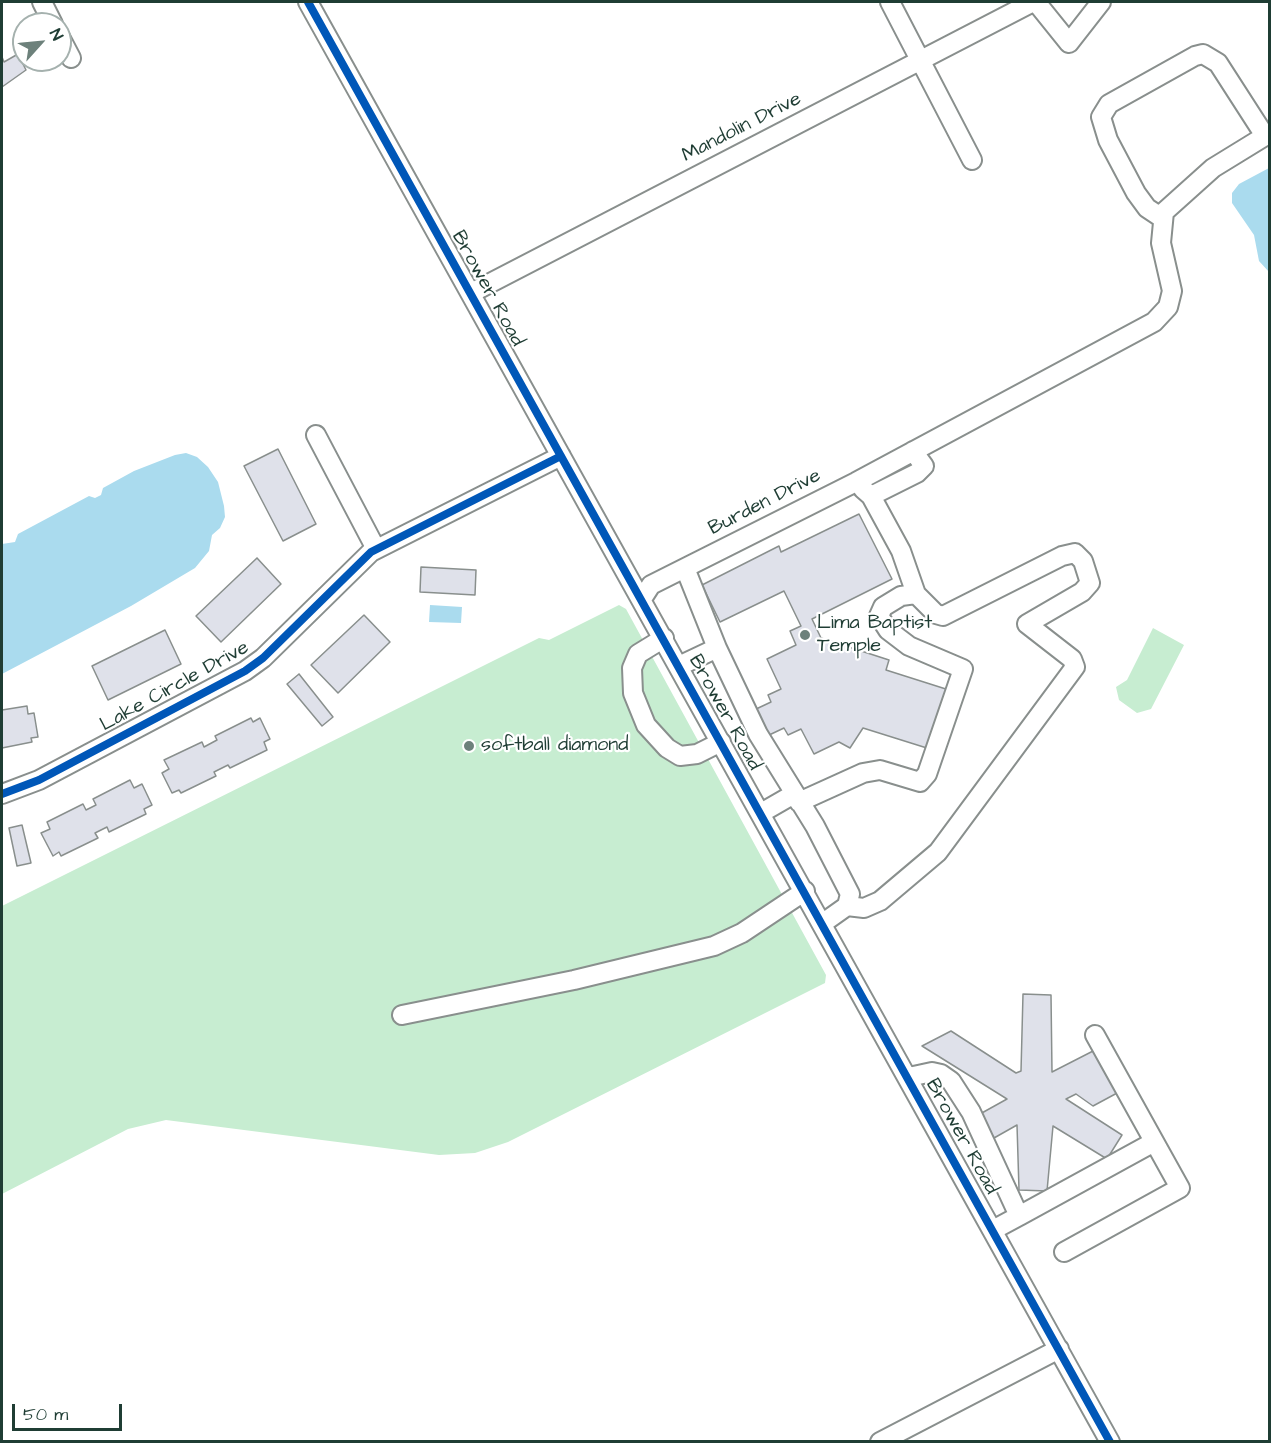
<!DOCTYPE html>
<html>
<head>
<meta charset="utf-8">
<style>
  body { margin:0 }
  #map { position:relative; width:1271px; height:1443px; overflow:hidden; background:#fff; font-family:"Architects Daughter",sans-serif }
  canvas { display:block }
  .frame { position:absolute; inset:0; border:3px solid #1f3d34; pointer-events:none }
  .north { position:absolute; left:12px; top:12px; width:60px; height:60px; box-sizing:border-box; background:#fff; border:2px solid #a5b1ae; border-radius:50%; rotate:63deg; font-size:16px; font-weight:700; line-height:24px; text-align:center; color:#1f3d34 }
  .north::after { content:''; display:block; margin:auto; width:21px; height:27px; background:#6d817b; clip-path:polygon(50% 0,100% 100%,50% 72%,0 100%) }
  .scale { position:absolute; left:12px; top:1404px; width:110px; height:27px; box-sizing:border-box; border:3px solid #1f3d34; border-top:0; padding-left:8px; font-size:18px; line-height:21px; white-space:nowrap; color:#1f3d34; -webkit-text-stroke:4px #fff; paint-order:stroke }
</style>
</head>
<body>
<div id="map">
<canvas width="1271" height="1443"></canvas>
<div class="frame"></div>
<div class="north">N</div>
<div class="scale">50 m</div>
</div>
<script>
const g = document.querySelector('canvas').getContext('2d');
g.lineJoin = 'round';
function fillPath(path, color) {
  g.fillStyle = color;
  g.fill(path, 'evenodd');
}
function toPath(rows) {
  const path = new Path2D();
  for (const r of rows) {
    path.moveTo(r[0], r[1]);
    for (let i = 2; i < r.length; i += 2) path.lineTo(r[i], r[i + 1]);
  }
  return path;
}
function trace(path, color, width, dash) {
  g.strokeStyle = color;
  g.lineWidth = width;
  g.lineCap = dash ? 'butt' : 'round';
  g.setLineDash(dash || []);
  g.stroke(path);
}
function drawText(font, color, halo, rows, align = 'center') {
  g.font = font + ' "Architects Daughter",sans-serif';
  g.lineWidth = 4.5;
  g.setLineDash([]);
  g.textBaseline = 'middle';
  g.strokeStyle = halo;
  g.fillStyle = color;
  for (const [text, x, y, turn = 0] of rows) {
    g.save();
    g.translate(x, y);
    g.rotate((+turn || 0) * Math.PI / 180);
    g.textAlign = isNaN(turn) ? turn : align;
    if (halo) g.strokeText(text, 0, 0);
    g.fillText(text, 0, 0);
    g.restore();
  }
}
const green = toPath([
  [619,605,626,609,826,975,825,983,508,1142,475,1153,439,1155,166,1120,128,1129,2,1194,2,906,539,638,549,640],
  [1153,628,1184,645,1151,709,1137,713,1119,700,1116,687,1127,680]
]);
const water = toPath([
  [1269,168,1270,168,1269,272,1259,261,1254,235,1232,203,1232,193,1239,184],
  [186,453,197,457,208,467,218,482,224,506,225,517,220,528,212,535,209,551,195,568,131,606,2,674,2,544,15,542,18,534,89,496,95,498,101,495,103,488,134,471,175,455],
  [430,605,462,607,461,623,429,622]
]);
const building = toPath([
  [18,54,26,70,2,87,2,57,4,62,18,54],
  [278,449,316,524,283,541,244,466,278,449],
  [859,514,892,579,812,619,821,638,889,660,886,670,949,690,930,749,863,728,850,748,839,742,814,754,801,729,788,735,784,728,767,736,754,710,771,702,768,695,781,689,767,659,796,645,790,631,801,626,784,591,720,622,702,585,779,546,781,552,859,514],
  [257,558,281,584,221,642,196,616,257,558],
  [421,567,476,570,475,595,420,592,421,567],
  [364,615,390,642,338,693,311,665,364,615],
  [165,630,181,664,108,700,92,666,165,630],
  [299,674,333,717,322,726,287,684,299,674],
  [27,706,28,714,34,713,38,737,31,738,32,742,2,748,2,710,27,706],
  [251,718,253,722,260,718,270,739,264,742,267,750,230,768,228,765,214,772,216,776,181,793,179,790,172,793,162,773,169,769,164,760,202,742,204,747,217,740,215,736,251,718],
  [130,780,134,788,142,784,152,805,144,809,146,814,109,832,107,827,95,833,98,838,61,856,59,852,53,856,41,833,50,829,47,822,83,804,86,810,96,805,93,799,130,780],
  [22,825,31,863,17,866,9,828,22,825],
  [1023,994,1051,995,1052,1072,1095,1050,1119,1092,1093,1106,1076,1094,1066,1099,1122,1135,1107,1159,1053,1126,1047,1191,1019,1190,1017,1125,994,1138,980,1114,1007,1099,922,1046,951,1031,1016,1073,1021,1071,1023,994]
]);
const minor = toPath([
  [42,2,53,24],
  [308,2,1110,1442],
  [890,2,972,160],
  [1036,2,1069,43,1101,2],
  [60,37,71,58],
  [1162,218,1147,208,1136,193,1108,140,1101,117,1109,104,1195,56,1203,54,1218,63,1265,136],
  [471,293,1033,2],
  [316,435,376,549],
  [863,489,871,496,917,473,924,466,913,451],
  [871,496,901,551,916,594],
  [685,568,717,648],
  [642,599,651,585,856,482,1154,322,1168,307,1172,291,1161,243,1164,212,1213,168,1270,133],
  [664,638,638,654,632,668,633,693,646,725,667,748,680,756,697,754,721,742],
  [679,666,717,648,758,734,815,826,850,894,847,906,823,923],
  [2,794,39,780,245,671,263,658,371,552,561,456],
  [799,802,863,773,880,770,920,782,927,774,963,669,909,646,888,630,879,616,883,607,901,596,916,594,936,614,943,616,1062,556,1075,553,1083,561,1090,583,1082,592,1027,624,1072,659,1075,667,938,852,880,901,864,908,847,906],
  [761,813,794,794],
  [402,1015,574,980,714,946,742,933,805,891],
  [909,1077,932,1072,941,1074,951,1081,971,1112,1019,1216,993,1230],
  [1019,1216,1154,1142],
  [1064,1252,1180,1188,1095,1035],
  [880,1442,1059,1349]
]);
const cycleway = toPath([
  [308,2,1110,1442],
  [2,794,39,780,245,671,263,658,371,552,561,456]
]);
const markers = [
  [805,635,6,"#6d817b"],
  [469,746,6,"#6d817b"]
];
const streetNames = [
  ["Mandolin Drive",742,128,-27],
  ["Brower Road",487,289,61],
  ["Burden Drive",765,503,-27],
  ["Lake Circle Drive",175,687,-29],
  ["Brower Road",724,713,61],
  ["Brower Road",961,1137,61]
];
const poiNames = [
  ["Lima Baptist",817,624],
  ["Temple",817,647],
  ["softball diamond",481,746]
];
fillPath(green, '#c7edd1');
fillPath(water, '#aadbee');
fillPath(building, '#dfe1ea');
trace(building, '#898f8d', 1.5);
trace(minor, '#898f8d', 22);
trace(minor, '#fff', 18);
trace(cycleway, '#0057b8', 8);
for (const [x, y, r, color] of markers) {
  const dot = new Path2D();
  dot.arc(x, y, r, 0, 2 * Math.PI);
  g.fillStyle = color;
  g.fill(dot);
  trace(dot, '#fff', 2);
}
drawText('20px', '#1f3d34', '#fff', streetNames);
drawText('20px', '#1f3d34', '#fff', poiNames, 'left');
</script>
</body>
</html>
